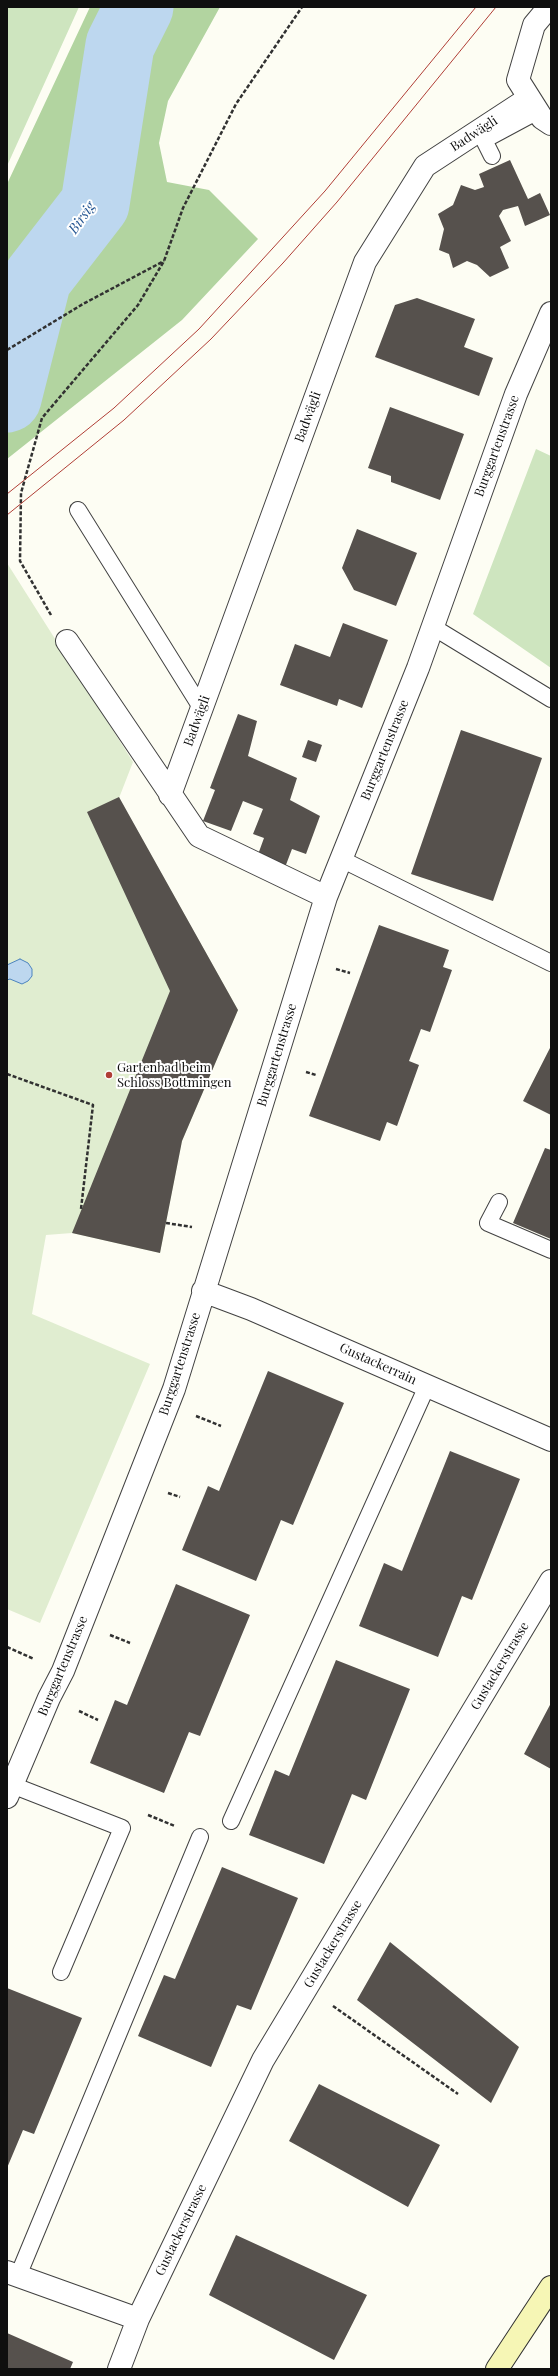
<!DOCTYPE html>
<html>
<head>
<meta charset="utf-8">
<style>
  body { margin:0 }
  #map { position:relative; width:558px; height:2376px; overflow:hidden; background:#fdfdf3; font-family:"Playfair Display",serif }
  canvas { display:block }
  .frame { position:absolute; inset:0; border:8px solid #0f0f0f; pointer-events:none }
</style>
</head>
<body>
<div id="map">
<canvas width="558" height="2376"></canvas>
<div class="frame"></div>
</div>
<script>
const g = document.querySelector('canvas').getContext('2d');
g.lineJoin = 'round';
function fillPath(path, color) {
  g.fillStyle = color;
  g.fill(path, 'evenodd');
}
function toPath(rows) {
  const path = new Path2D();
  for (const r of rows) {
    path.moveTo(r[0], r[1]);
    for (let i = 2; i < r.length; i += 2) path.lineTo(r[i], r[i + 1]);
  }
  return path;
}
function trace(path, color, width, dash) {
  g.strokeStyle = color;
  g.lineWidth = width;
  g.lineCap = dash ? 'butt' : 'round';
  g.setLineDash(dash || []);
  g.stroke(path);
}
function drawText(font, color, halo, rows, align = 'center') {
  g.font = font + ' "Playfair Display",serif';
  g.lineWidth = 4;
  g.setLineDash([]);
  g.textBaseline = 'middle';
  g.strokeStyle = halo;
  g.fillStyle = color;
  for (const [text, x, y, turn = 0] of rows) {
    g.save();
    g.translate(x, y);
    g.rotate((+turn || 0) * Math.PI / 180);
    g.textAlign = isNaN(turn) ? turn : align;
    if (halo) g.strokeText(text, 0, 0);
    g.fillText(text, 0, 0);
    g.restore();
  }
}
const green = toPath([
  [7,7,79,7,7,166],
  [536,449,551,456,551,668,473,614]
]);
const forest = toPath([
  [90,7,220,7,168,101,159,143,167,182,209,190,258,239,182,320,7,459,7,184]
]);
const pitch = toPath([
  [7,563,133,762,119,798,238,1010,182,1141,160,1253,72,1233,46,1235,32,1314,150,1364,40,1623,7,1609]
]);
const water = toPath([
  [20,959,28,963,32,969,32,976,28,981,22,984,10,979,7,980,7,965,20,959]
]);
const river = toPath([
  [7,398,37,279,95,204,120,45,139,7]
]);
const building = toPath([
  [510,160,528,199,540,193,550,215,525,226,518,206,503,210,499,216,511,241,500,247,509,268,490,277,477,265,467,261,453,268,449,254,439,250,444,229,438,214,453,205,461,185,475,190,484,187,479,174],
  [417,298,475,319,464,347,493,358,479,396,375,357,395,305],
  [390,407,464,434,440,500,391,482,391,476,368,468],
  [357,529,417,553,396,606,354,590,342,568],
  [343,623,388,640,362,708,339,699,337,706,280,685,295,644,330,657],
  [238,714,257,721,248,756,297,778,290,800,320,816,306,854,292,849,284,870,256,860,264,838,253,834,263,809,243,801,231,831,203,821,215,790,210,788],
  [461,730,542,758,493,901,411,874],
  [308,740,322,745,316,762,302,757],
  [119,797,238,1010,182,1141,160,1253,72,1233,170,991,87,812],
  [379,925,449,950,443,967,452,970,430,1032,421,1029,409,1061,419,1065,397,1126,387,1122,380,1141,309,1116],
  [551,1046,551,1115,523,1101],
  [545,1148,551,1150,551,1239,513,1223],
  [268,1371,344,1403,293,1525,281,1520,256,1581,182,1550,208,1486,219,1491],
  [450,1451,520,1479,472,1600,462,1596,438,1657,359,1626,384,1563,402,1571],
  [176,1584,250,1615,200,1736,189,1732,164,1793,90,1763,115,1700,127,1705],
  [336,1660,410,1689,366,1800,352,1794,324,1864,249,1835,275,1770,289,1776],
  [551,1703,551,1769,524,1754],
  [222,1867,298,1898,251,2010,237,2005,211,2067,138,2036,164,1975,175,1979],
  [390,1942,519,2047,491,2103,357,2000],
  [7,1988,82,2018,34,2134,23,2130,7,2168],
  [319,2084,440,2145,408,2207,289,2141],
  [236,2235,367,2295,334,2360,209,2295],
  [7,2333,73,2362,70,2369,7,2369]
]);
const path = toPath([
  [7,350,83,304,164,261],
  [51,615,20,561,21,493,42,418,138,305,164,261,183,208,236,104,302,7],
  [336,969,350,973],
  [306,1072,316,1075],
  [7,1074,93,1105,81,1209],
  [166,1223,192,1227],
  [196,1416,221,1426],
  [168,1493,180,1497],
  [110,1635,130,1643],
  [7,1647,34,1659],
  [79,1711,98,1720],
  [148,1815,175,1826],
  [333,2006,458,2094]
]);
const service = toPath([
  [492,156,484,140,538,111],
  [78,510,202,709],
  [433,627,551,699],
  [341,859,551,963],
  [499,1202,488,1223,551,1250],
  [12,1785,122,1828,61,1972],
  [231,1821,427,1386],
  [18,2276,200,1837]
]);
const minor = toPath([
  [549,7,534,25,518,80,542,118,551,124],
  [67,641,199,836,326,897],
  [170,795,365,262,425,166,529,98],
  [203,1291,251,1309,551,1440],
  [7,1797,49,1698,63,1671,174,1389,326,897,418,668,516,394,551,313],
  [7,2272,138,2319],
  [119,2369,138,2319,263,2060,551,1581]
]);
const secondary = toPath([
  [497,2369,551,2287]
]);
const tram = toPath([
  [7,494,114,408,199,329,325,191,476,7],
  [7,515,124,420,211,339,283,263,337,202,496,7]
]);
const markers = [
  [109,1075,4,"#b03e36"]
];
const streetNames = [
  ["Badwägli",474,134,-33],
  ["Badwägli",308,417,-70],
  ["Burggartenstrasse",497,446,-70],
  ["Badwägli",197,721,-70],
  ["Burggartenstrasse",385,750,-68],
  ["Burggartenstrasse",277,1055,-73],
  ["Burggartenstrasse",180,1364,-72],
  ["Gustackerrain",378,1364,24],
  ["Burggartenstrasse",63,1666,-67],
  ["Gustackerstrasse",500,1666,-59],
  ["Gustackerstrasse",333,1944,-59],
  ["Gustackerstrasse",181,2230,-64]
];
const poiNames = [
  ["Gartenbad beim",117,1068],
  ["Schloss Bottmingen",117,1083]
];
const waterNames = [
  ["Birsig",82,218,-55]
];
fillPath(green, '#cee5bf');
fillPath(forest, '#b2d4a0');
fillPath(pitch, '#e0edd0');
fillPath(water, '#bdd7ef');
trace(water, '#4c84be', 1);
trace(river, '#bdd7ef', 69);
fillPath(building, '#56514d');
trace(service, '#424242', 18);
trace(minor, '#424242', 24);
trace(secondary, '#313131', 24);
trace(path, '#313131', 2.5, [4, 2]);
trace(service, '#fff', 16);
trace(minor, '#fff', 22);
trace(secondary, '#f6f6b5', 22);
trace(tram, '#b03e36', 1);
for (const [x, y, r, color] of markers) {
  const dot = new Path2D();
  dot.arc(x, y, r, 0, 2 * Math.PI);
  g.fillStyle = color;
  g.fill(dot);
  trace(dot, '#fff', 1.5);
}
drawText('13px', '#0f0f0f', '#fff', streetNames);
drawText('13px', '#0f0f0f', '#fff', poiNames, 'left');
drawText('italic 14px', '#265793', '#fff', waterNames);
</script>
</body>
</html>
